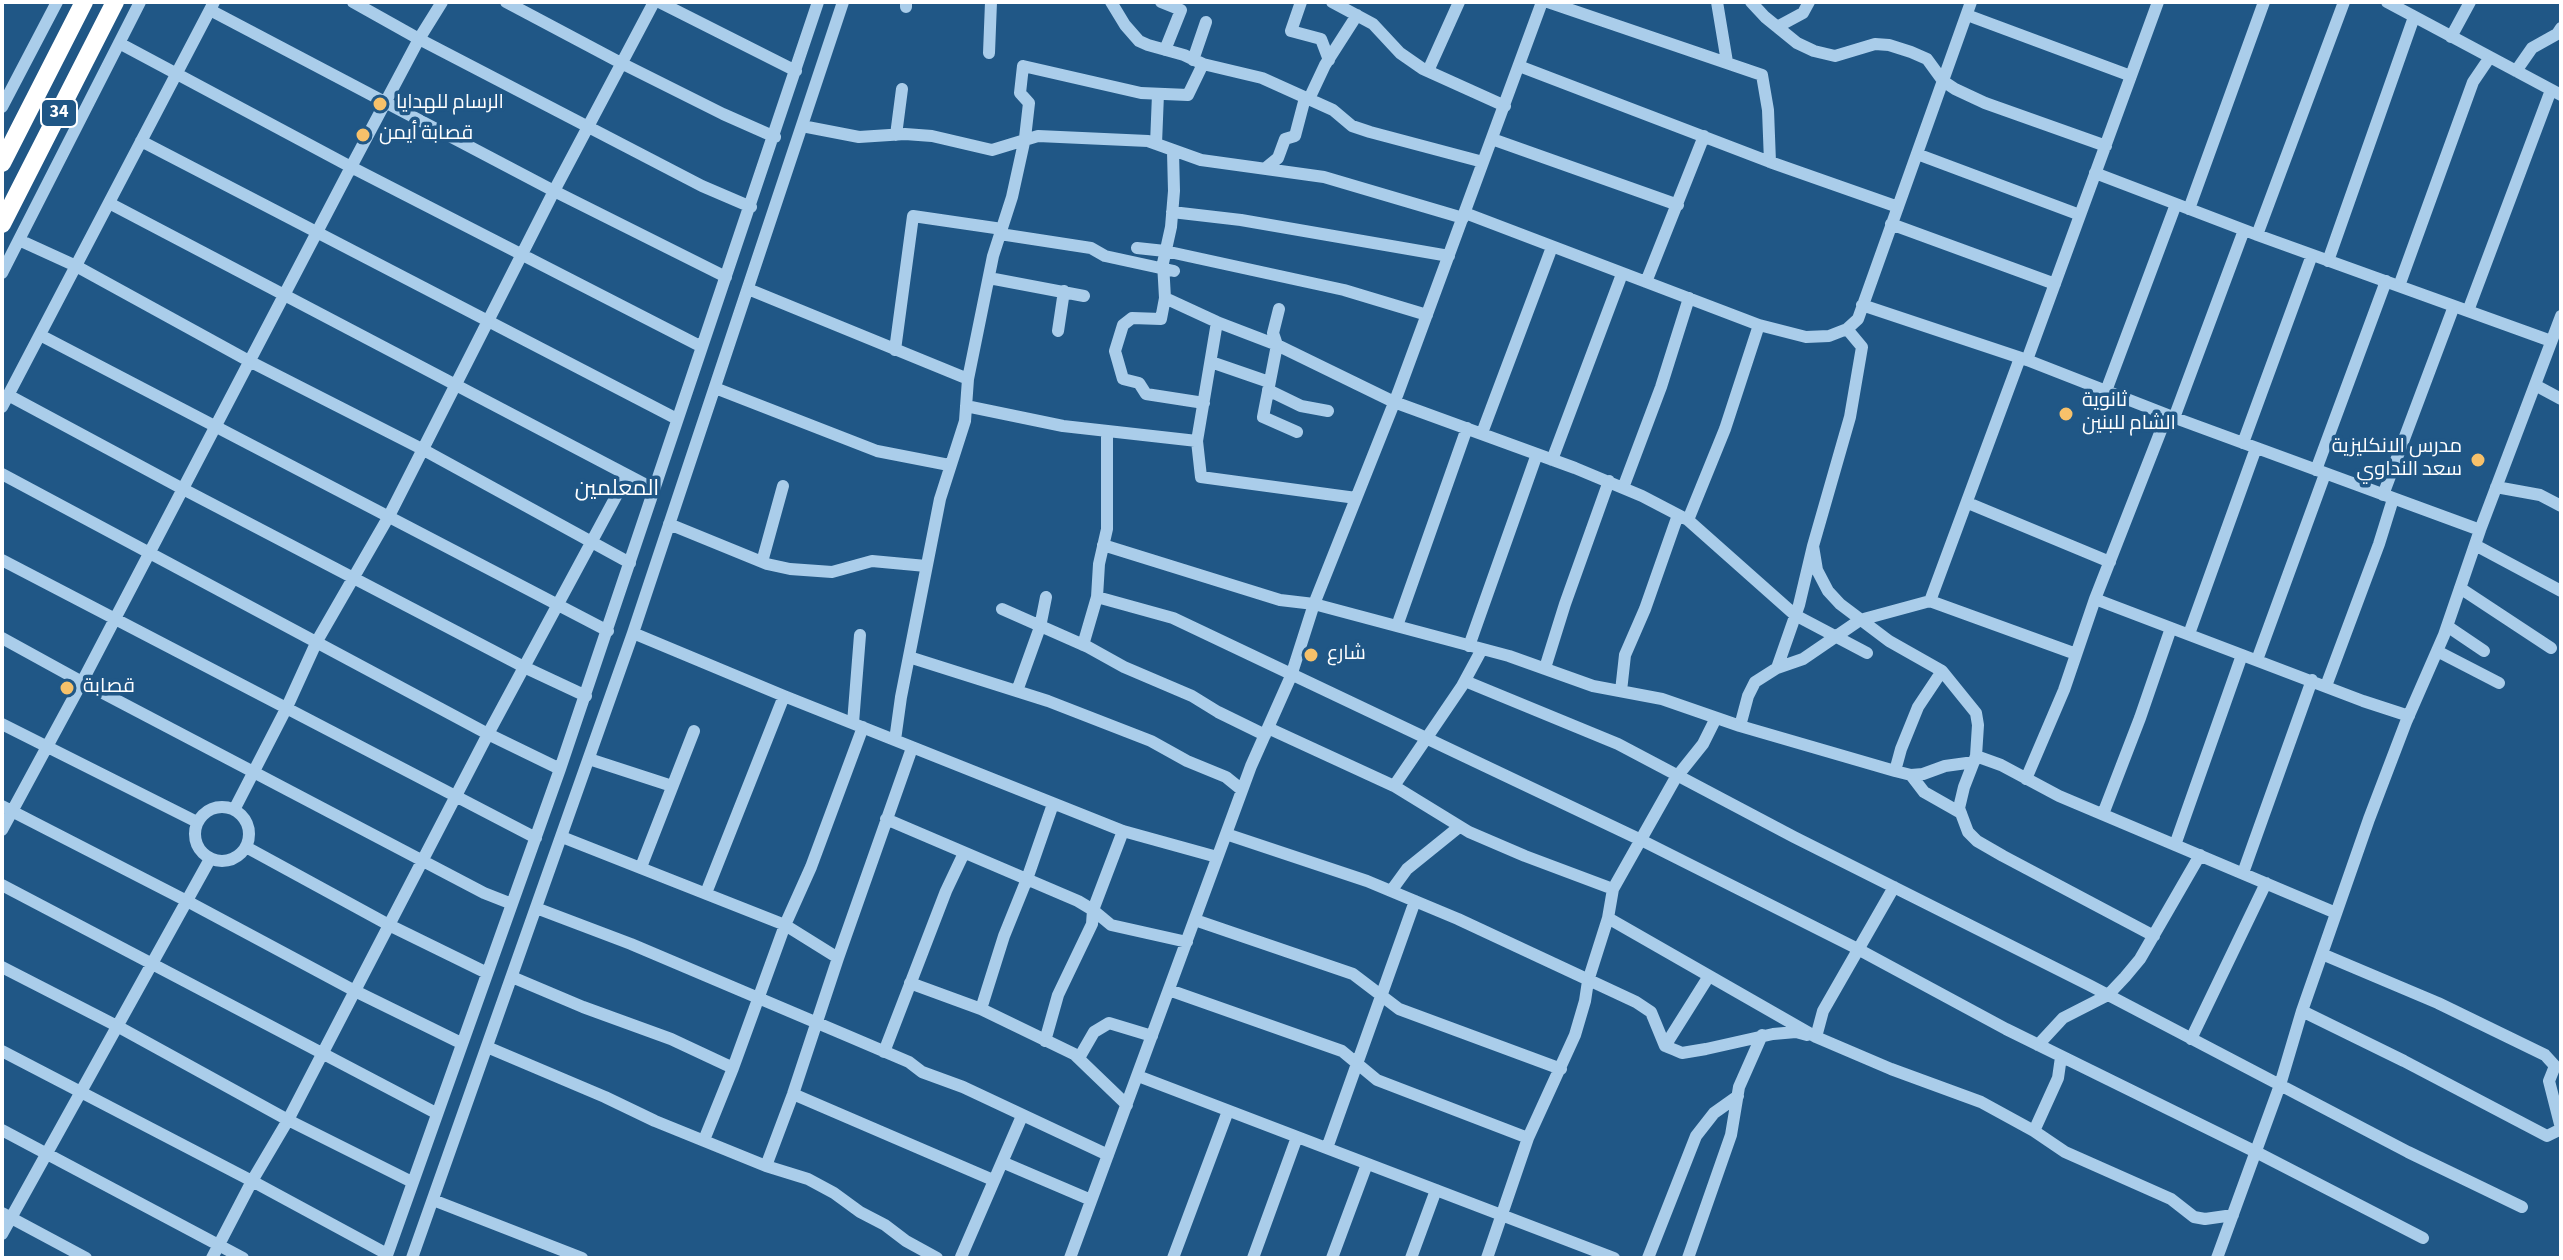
<!DOCTYPE html>
<html>
<head>
<meta charset="utf-8">
<style>
  body { margin:0 }
  #map { position:relative; width:2563px; height:1260px; overflow:hidden; background:#205786; font-family:"Source Sans 3",sans-serif }
  canvas { display:block }
  .frame { position:absolute; inset:0; border:4px solid #fff; pointer-events:none }
</style>
</head>
<body>
<div id="map">
<canvas width="2563" height="1260"></canvas>
<div class="frame"></div>
</div>
<script>
const g = document.querySelector('canvas').getContext('2d');
g.lineJoin = 'round';
function toPath(rows) {
  const path = new Path2D();
  for (const r of rows) {
    if (r.length === 3) {
      path.moveTo(r[0] + r[2], r[1]);
      path.arc(r[0], r[1], r[2], 0, 2 * Math.PI);
      continue;
    }
    path.moveTo(r[0], r[1]);
    for (let i = 2; i < r.length; i += 2) path.lineTo(r[i], r[i + 1]);
  }
  return path;
}
function trace(path, color, width, dash) {
  g.strokeStyle = color;
  g.lineWidth = width;
  g.lineCap = dash ? 'butt' : 'round';
  g.setLineDash(dash || []);
  g.stroke(path);
}
function drawText(font, color, halo, rows, align = 'center') {
  g.font = font + ' "Source Sans 3",Cairo,sans-serif';
  g.lineWidth = 7;
  g.setLineDash([]);
  g.textBaseline = 'middle';
  g.strokeStyle = halo;
  g.fillStyle = color;
  for (const [text, x, y, turn = 0] of rows) {
    g.save();
    g.translate(x, y);
    g.rotate((+turn || 0) * Math.PI / 180);
    g.textAlign = isNaN(turn) ? turn : align;
    if (halo) g.strokeText(text, 0, 0);
    g.fillText(text, 0, 0);
    g.restore();
  }
}
const minor = toPath([
  [353,2,419,39,702,186,751,207],
  [506,2,621,63,723,114,775,137],
  [659,2,796,71],
  [1111,2,1125,25,1139,41,1148,45,1184,55,1203,64,1262,78,1333,110,1352,126,1370,132,1483,162],
  [1161,2,1181,10,1165,50],
  [1301,2,1291,31,1321,39,1329,60],
  [1332,2,1373,24,1400,53,1423,69,1505,106],
  [1548,2,1762,75,1768,110,1770,162],
  [1717,2,1727,62],
  [1751,2,1765,17,1797,43,1814,51,1835,56,1875,44,1889,45,1911,52,1927,59,1943,81,1955,89,1985,103,2106,146],
  [2387,2,2561,95],
  [906,7,906,2],
  [210,10,554,191,726,277],
  [1967,15,2131,76],
  [1777,27,1803,13,1809,2],
  [2451,37,2470,2],
  [119,43,351,167,702,347],
  [989,53,991,2],
  [1193,60,1206,22],
  [1519,66,1770,162,1898,207],
  [1428,71,1459,2],
  [2516,71,2532,48,2557,34,2561,28],
  [1309,99,1325,65,1357,15],
  [2,107,57,2],
  [802,126,859,137,905,134,932,136,992,150,1038,136,1148,141,1201,160,1324,177,1463,218],
  [896,135,902,89],
  [1492,139,1678,205],
  [141,141,677,419],
  [1156,144,1158,94],
  [1173,152,1174,191,1171,227,1163,263,1165,298,1161,319,1132,318,1123,325,1115,351,1123,379,1139,383,1146,394,1204,403],
  [1917,154,2080,215],
  [1267,167,1278,158,1285,139,1295,136,1305,98],
  [2095,173,2260,236,2551,341],
  [109,203,654,489],
  [2189,209,2264,2],
  [1172,212,1241,220,1449,256],
  [1465,213,1759,325,1806,337,1829,336,1847,329,1858,319,1971,2],
  [1891,224,2055,284],
  [1000,234,1091,248,1105,256,1174,271],
  [2257,235,2344,2],
  [19,240,76,266,249,361,422,449,630,563],
  [1137,248,1165,251,1344,290,1427,315],
  [2328,261,2414,17],
  [2,273,140,2],
  [989,278,1084,296],
  [1646,282,1704,136],
  [2399,286,2473,82,2490,57],
  [748,289,968,379],
  [1165,298,1217,322,1277,345,1394,402,1575,468,1642,496,1688,520,1795,615,1867,653],
  [1862,305,2027,360,2178,419,2480,530],
  [1279,309,1273,333,1277,345,1263,417,1297,432],
  [2468,311,2551,90],
  [1058,331,1064,291],
  [40,335,608,631],
  [895,350,913,216,1002,229],
  [2020,358,1930,601,2076,654],
  [2027,360,2158,2],
  [1211,362,1269,382],
  [2535,385,2561,399],
  [715,388,877,451,949,465],
  [1268,390,1301,406,1328,411],
  [2106,391,2176,204],
  [8,395,183,489,524,667,586,696],
  [966,406,1063,426,1197,441,1217,322],
  [2,407,214,2],
  [2174,418,2244,230],
  [1482,433,1552,247],
  [1197,441,1201,477,1356,498],
  [2243,443,2312,255],
  [1552,460,1622,274],
  [2316,470,2386,281],
  [2,474,488,734,560,769],
  [2496,487,2540,495,2561,506],
  [1623,488,1661,387,1689,298],
  [2383,495,2454,306],
  [1968,503,2110,562],
  [1688,520,1725,429,1759,325],
  [669,524,767,564,790,569,832,572,872,561,926,566],
  [1103,545,1280,600,1314,604,1509,656,1593,686,1662,699,1740,726,1895,771,1911,775,1923,774,1945,766,1974,762],
  [2475,545,2561,591],
  [1813,546,1817,570,1828,591,1840,604,1889,641,1942,671,1976,713,1978,725,1976,756,1964,787,1959,808,1968,832,1977,841,2003,856,2154,936],
  [2,560,536,838],
  [762,562,783,486],
  [2460,588,2551,648],
  [1097,597,1173,618,1641,840,1854,947,2006,1029,2256,1152,2423,1238],
  [2095,599,2363,701,2409,716],
  [1002,609,1088,647,1124,667,1192,696,1218,712,1265,735],
  [1397,626,1467,428],
  [2447,626,2484,651],
  [633,633,784,696,1123,831,1217,857],
  [2189,634,2256,448],
  [2,638,82,682,423,861,484,893,512,904],
  [1083,645,1097,597,1099,564,1107,529,1107,433],
  [1469,646,1537,454],
  [2437,651,2499,683],
  [909,657,1048,701,1151,741,1187,761,1226,777,1242,790],
  [2257,660,2325,474],
  [1545,668,1565,604,1609,481],
  [1777,668,1799,605,1813,546,1850,417,1862,347,1847,329],
  [1465,681,1618,744,1794,837,2089,985,2408,1152,2522,1207],
  [2326,686,2379,544,2393,499],
  [1017,691,1040,627,1046,597],
  [1621,691,1625,655,1645,609,1678,515],
  [853,723,860,635],
  [2,724,197,822],
  [1740,726,1748,696,1755,682,1777,668,1803,659,1860,620,1930,601],
  [1268,728,1394,786,1469,832,1525,856,1613,889],
  [895,740,901,697,940,499,965,421,968,379,993,256,1012,197,1025,138,1029,103,1020,93,1023,66,1141,93,1188,95,1203,64],
  [1976,756,2001,765,2059,796,2336,913],
  [589,759,672,786],
  [1895,771,1901,749,1918,707,1942,671],
  [1911,775,1924,792,1961,813],
  [2026,779,2064,690,2095,599,2167,415],
  [1394,786,1462,686,1482,649],
  [2,806,185,900,355,991,461,1043],
  [222,834,27],
  [234,810,287,707,317,641,389,516,554,191,654,2],
  [2103,814,2140,718,2171,628],
  [886,819,1078,901,1093,910,1111,925,1187,942],
  [2,830,82,682,351,167,419,39,442,2],
  [1226,834,1367,881,1458,919,1636,1002,1651,1012,1665,1046,1675,1050,1682,1053,1706,1049,1773,1034,1796,1032,1807,1035],
  [562,837,785,925,838,958],
  [2175,845,2242,655],
  [246,847,389,925,487,973],
  [641,867,694,731],
  [2243,873,2312,680],
  [2,885,436,1113],
  [1391,891,1407,869,1459,827],
  [706,893,784,696],
  [536,908,631,944,848,1036,909,1062,922,1072,963,1087,1108,1155],
  [1608,918,1816,1037,1891,1069,1981,1102,2034,1131,2065,1152,2171,1199,2194,1217,2205,1219,2233,1215],
  [1195,920,1353,974,1399,1009,1561,1069],
  [2322,954,2438,1003,2545,1055,2555,1066,2549,1081,2561,1128],
  [2,967,117,1026,288,1120,412,1182],
  [512,977,583,1007,671,1039,733,1068],
  [910,983,981,1009,1074,1054,1127,1105],
  [1169,990,1342,1051,1377,1080,1528,1138],
  [981,1009,1004,936,1027,879,1053,804],
  [2302,1011,2404,1061,2547,1136,2561,1129],
  [1816,1037,1823,1011,1894,887],
  [2191,1039,2266,883],
  [1045,1041,1058,995,1092,924,1093,910,1123,831],
  [2038,1045,2063,1018,2108,995,2125,977,2140,959,2200,855],
  [1665,1046,1709,976],
  [487,1047,605,1097,655,1121,766,1166,808,1179,834,1193,860,1212,885,1225,906,1241,937,1258],
  [2,1051,252,1181,387,1254],
  [884,1052,946,891,964,853],
  [1079,1058,1094,1032,1109,1023,1152,1036],
  [1138,1076,1614,1258],
  [793,1094,993,1180],
  [2,1130,243,1258],
  [2034,1131,2058,1078,2061,1057],
  [704,1140,733,1068,785,925,811,867,863,727],
  [1327,1148,1415,901],
  [1002,1162,1091,1200],
  [766,1166,793,1094,838,958,912,748],
  [433,1200,582,1258],
  [2,1213,86,1258],
  [2,1234,210,859],
  [961,1257,1022,1116],
  [212,1258,252,1181,288,1120,488,734,627,476],
  [386,1258,560,769,818,2],
  [412,1258,633,633,843,2],
  [1070,1258,1251,766,1291,676,1314,604,1398,393,1542,2],
  [1173,1258,1228,1111],
  [1253,1258,1297,1137],
  [1332,1258,1367,1164],
  [1411,1258,1436,1190],
  [1487,1258,1528,1138,1575,1035,1585,1001,1588,981,1608,918,1613,889,1675,779,1703,744,1716,718],
  [1648,1258,1696,1136,1714,1113,1738,1096],
  [1688,1258,1731,1135,1739,1087,1762,1035],
  [2217,1258,2280,1085,2302,1011,2369,819,2406,722,2444,635,2480,530,2561,316]
]);
const highway = toPath([
  [2,163,84,2],
  [2,224,115,2]
]);
const markers = [
  [380,104,8,"#f7c16a"],
  [363,135,8,"#f7c16a"],
  [2066,414,8,"#f7c16a"],
  [2478,460,8,"#f7c16a"],
  [1311,655,8,"#f7c16a"],
  [67,688,8,"#f7c16a"]
];
const shields = [
  [59,113,36]
];
const shieldNames = [
  ["34",59,113]
];
const poiNames = [
  ["الرسام للهدايا",396,104],
  ["قصابة أيمن",379,135],
  ["ثانوية",2082,402],
  ["الشام للبنين",2082,425],
  ["مدرس الانكليزية",2462,448,"right"],
  ["سعد النداوي",2462,471,"right"],
  ["شارع",1327,655],
  ["قصابة",83,688]
];
const neighbourhoodNames = [
  ["المعلمين",617,490]
];
trace(minor, '#aacdea', 12);
trace(highway, '#fff', 18);
for (const [x, y, r, color] of markers) {
  const dot = new Path2D();
  dot.arc(x, y, r, 0, 2 * Math.PI);
  g.fillStyle = color;
  g.fill(dot);
  trace(dot, '#205786', 3);
}
for (const [x, y, w] of shields) {
  const box = new Path2D();
  box.roundRect(x - w / 2, y - 14, w, 28, 6);
  g.fillStyle = '#205786';
  g.fill(box);
  trace(box, '#fff', 2);
}
drawText('bold 18px', '#fff', null, shieldNames);
drawText('20px', '#fff', '#205786', poiNames, 'left');
drawText('22px', '#fff', '#205786', neighbourhoodNames);
</script>
</body>
</html>
